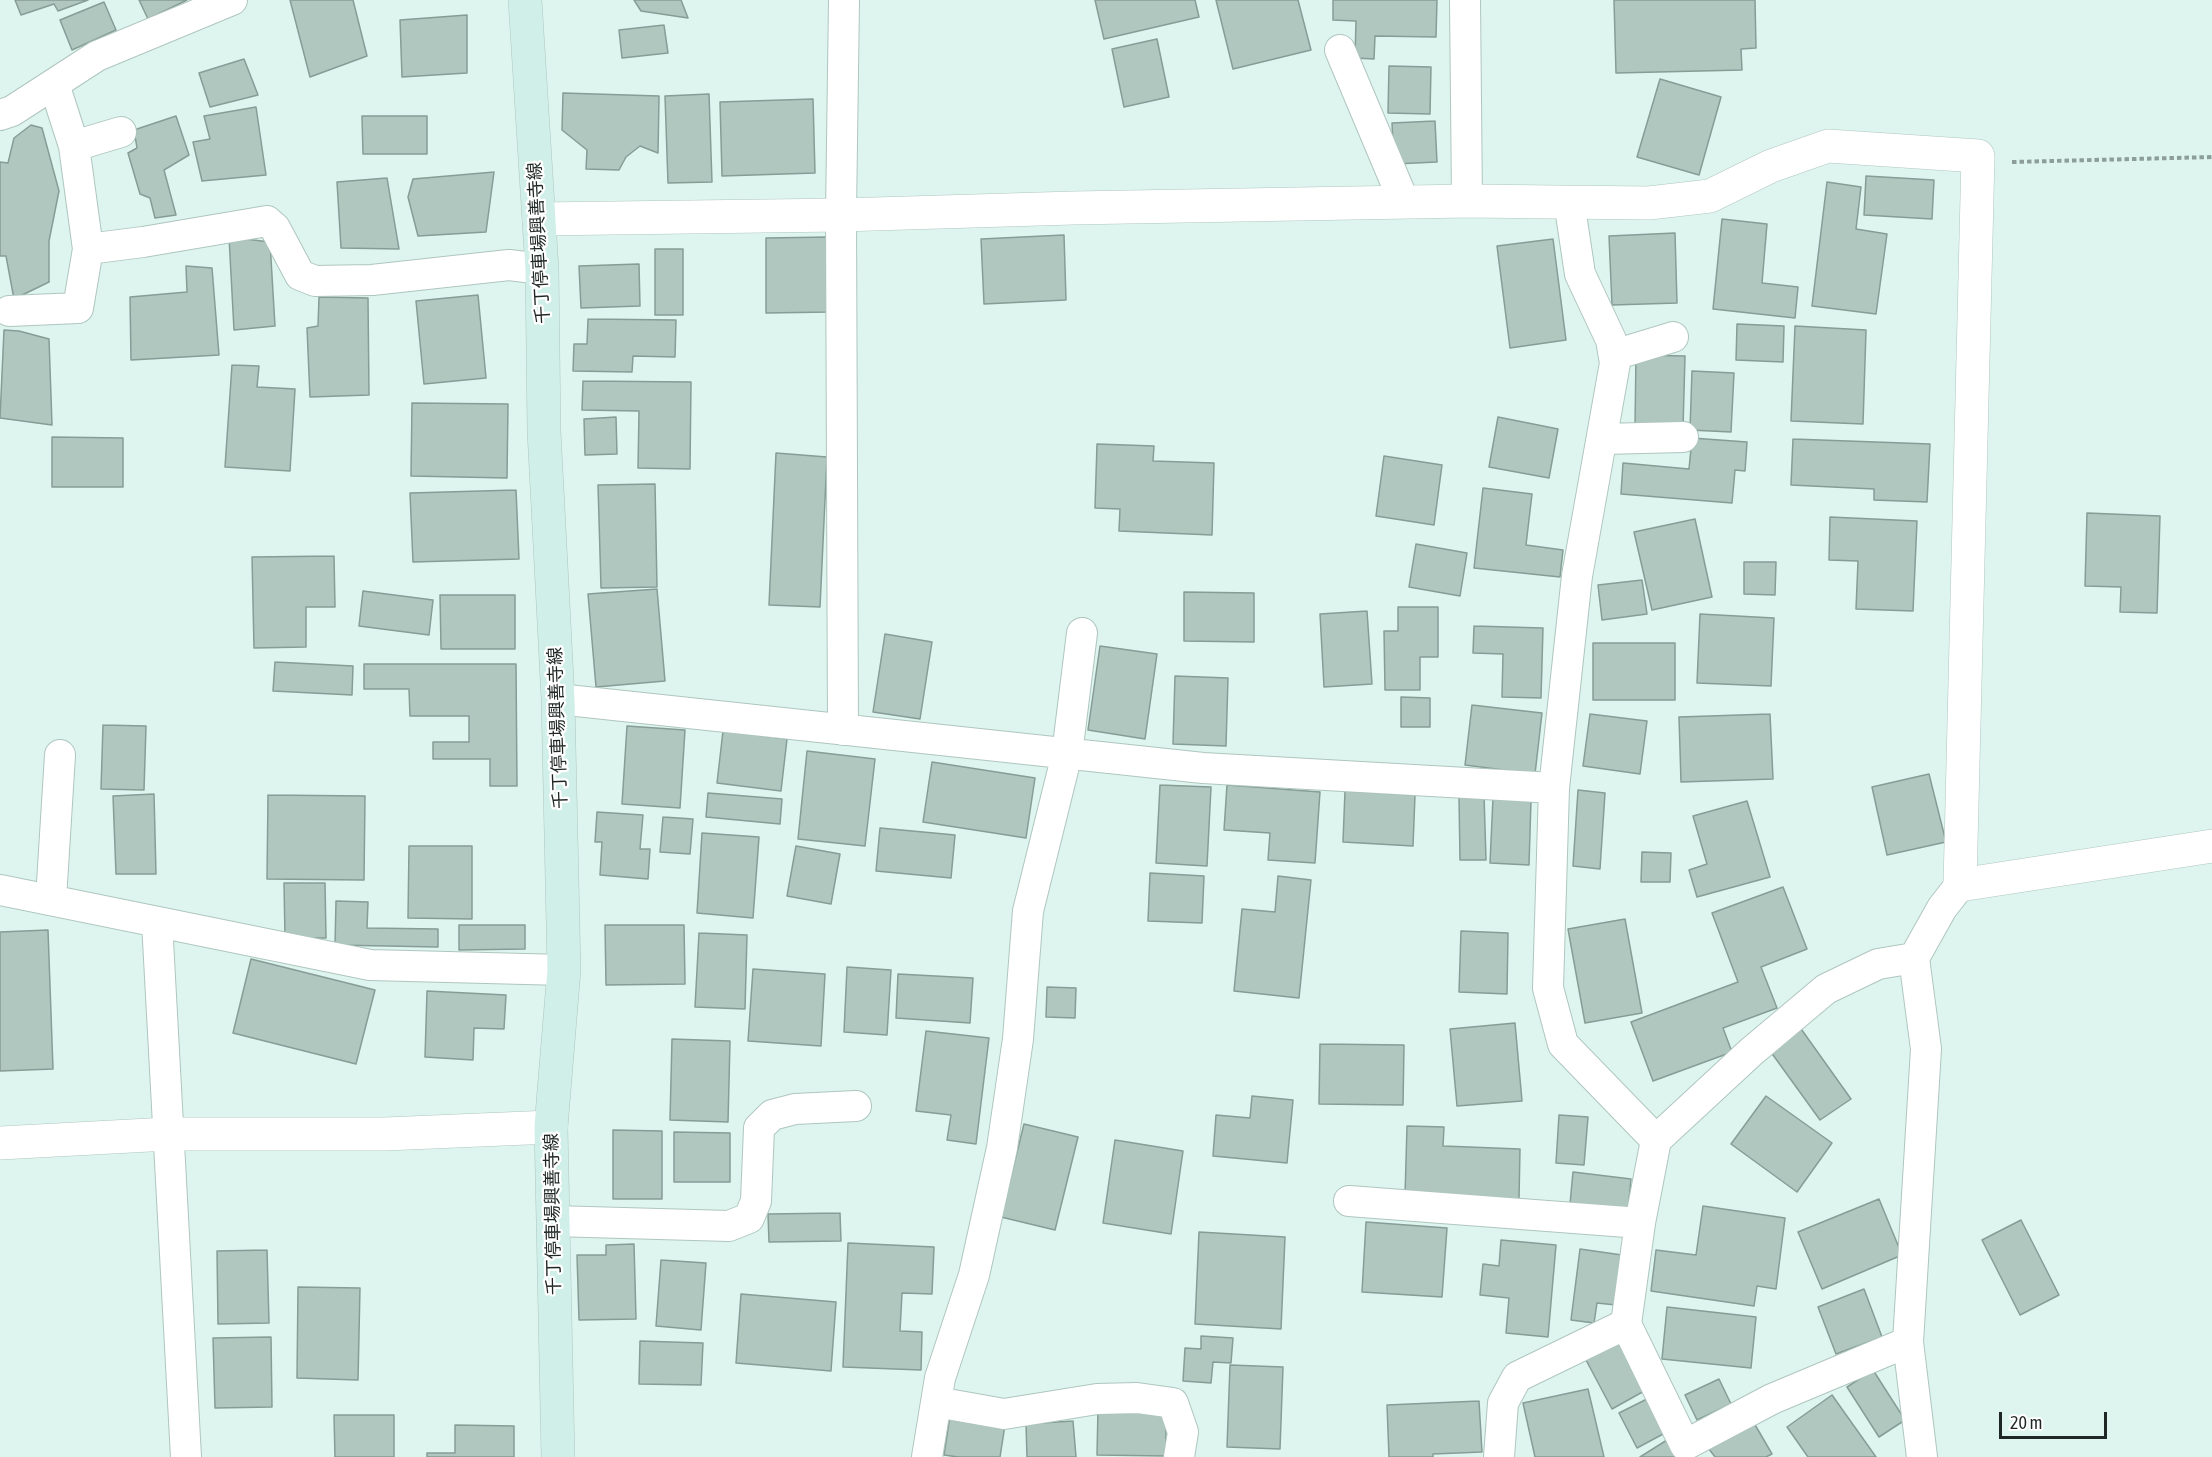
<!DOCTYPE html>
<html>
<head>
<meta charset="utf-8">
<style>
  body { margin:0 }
  #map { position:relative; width:2212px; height:1457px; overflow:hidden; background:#ddf5ee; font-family:"Asap Condensed",sans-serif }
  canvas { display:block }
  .scale { position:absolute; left:1999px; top:1412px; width:108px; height:27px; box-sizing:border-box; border:3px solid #1e2724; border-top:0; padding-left:8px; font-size:18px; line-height:21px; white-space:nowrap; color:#1e2724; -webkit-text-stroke:4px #fff; paint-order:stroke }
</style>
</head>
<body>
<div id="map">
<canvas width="2212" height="1457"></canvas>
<div class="scale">20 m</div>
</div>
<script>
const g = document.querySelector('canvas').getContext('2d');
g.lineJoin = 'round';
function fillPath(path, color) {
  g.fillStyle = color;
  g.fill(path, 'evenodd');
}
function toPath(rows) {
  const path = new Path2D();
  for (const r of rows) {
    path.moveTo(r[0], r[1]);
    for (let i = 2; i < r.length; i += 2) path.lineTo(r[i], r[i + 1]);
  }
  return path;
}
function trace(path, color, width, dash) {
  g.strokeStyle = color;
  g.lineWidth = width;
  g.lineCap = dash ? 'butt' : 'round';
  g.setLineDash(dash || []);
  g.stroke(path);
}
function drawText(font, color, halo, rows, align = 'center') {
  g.font = font + ' "Asap Condensed","Noto Sans JP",sans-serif';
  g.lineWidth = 4.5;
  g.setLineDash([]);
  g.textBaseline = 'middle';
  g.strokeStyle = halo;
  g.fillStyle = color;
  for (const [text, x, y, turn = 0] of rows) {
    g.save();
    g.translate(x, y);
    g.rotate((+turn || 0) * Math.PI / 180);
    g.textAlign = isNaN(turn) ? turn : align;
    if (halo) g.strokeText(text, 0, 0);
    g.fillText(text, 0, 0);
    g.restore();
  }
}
const building = toPath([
  [15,0,88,0,58,11,54,4,21,15,15,0],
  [139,0,187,0,148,19,139,0],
  [290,0,353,0,367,56,310,77,290,0],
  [634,0,681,0,688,18,641,11,634,0],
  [1095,0,1195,0,1199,17,1104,39,1095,0],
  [1216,0,1298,0,1311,50,1233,69,1216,0],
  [1333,0,1437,0,1436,37,1375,36,1374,59,1355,58,1356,21,1333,20,1333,0],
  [1614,0,1755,0,1756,48,1741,49,1742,70,1616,73,1614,0],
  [104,2,116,30,72,50,60,20,104,2],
  [467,15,467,73,402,77,400,20,467,15],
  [664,25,668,53,622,58,619,30,664,25],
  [1157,39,1169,97,1124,107,1112,49,1157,39],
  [244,59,258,95,210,107,199,73,244,59],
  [1389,66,1431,67,1430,114,1388,113,1389,66],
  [1660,79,1721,97,1699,175,1637,157,1660,79],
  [563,93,659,96,658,153,640,146,626,157,619,170,586,169,587,150,562,130,563,93],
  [709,94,712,182,668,183,665,96,709,94],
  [813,99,815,173,722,176,720,102,813,99],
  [256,107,266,175,202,181,193,142,210,139,204,116,256,107],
  [176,116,189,155,164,170,176,215,155,218,150,198,140,194,128,153,137,148,134,130,176,116],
  [362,116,427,116,427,154,363,154,362,116],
  [1435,121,1437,162,1394,164,1392,123,1435,121],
  [31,125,42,128,59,191,49,241,49,282,14,299,6,256,0,256,0,162,8,163,14,138,31,125],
  [494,172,486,232,418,236,408,197,413,179,494,172],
  [1866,176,1934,180,1932,219,1864,215,1866,176],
  [387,178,399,249,341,248,337,182,387,178],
  [1827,182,1861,187,1856,229,1887,234,1876,314,1812,306,1827,182],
  [1722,219,1767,224,1762,283,1798,287,1795,318,1713,309,1722,219],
  [1675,233,1677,303,1612,305,1609,236,1675,233],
  [1064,235,1066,300,984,304,981,239,1064,235],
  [229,237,270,242,275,326,234,330,229,237],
  [829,237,830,312,766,313,766,238,829,237],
  [1553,239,1566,340,1510,348,1497,246,1553,239],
  [655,249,683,249,683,315,655,315,655,249],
  [639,264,640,306,581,308,579,266,639,264],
  [186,266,212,268,219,355,131,360,130,297,187,292,186,266],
  [478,295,486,378,424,384,416,301,478,295],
  [319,297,368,298,369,395,310,397,307,328,318,326,319,297],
  [588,319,676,320,675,357,633,356,632,372,573,371,574,344,587,344,588,319],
  [1737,324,1784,326,1783,362,1736,360,1737,324],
  [1795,326,1866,330,1863,424,1791,421,1795,326],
  [4,330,19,331,49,339,52,425,0,418,4,330],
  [1636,355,1685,356,1683,428,1635,427,1636,355],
  [232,365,259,366,257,387,295,389,290,471,225,467,232,365],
  [1692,371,1734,373,1731,432,1690,430,1692,371],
  [583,381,691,382,690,469,638,468,639,411,582,410,583,381],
  [412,403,508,404,507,478,411,476,412,403],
  [616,417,617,454,585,455,584,419,616,417],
  [1498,417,1558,429,1549,478,1489,467,1498,417],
  [52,437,123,438,123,487,52,487,52,437],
  [1692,438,1747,442,1745,471,1735,470,1732,503,1621,494,1623,463,1689,469,1692,438],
  [1793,439,1930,444,1927,502,1874,500,1874,489,1791,485,1793,439],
  [1097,444,1154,446,1153,461,1214,463,1212,535,1119,531,1120,509,1095,508,1097,444],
  [776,453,827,457,820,607,769,605,776,453],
  [1384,456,1442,465,1434,525,1376,516,1384,456],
  [655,484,657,587,601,588,598,485,655,484],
  [1483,488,1532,494,1526,545,1563,550,1560,577,1474,568,1483,488],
  [516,490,519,559,413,562,410,493,516,490],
  [2087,513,2160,516,2157,613,2120,612,2121,587,2085,586,2087,513],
  [1830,517,1917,521,1913,611,1856,609,1858,561,1829,560,1830,517],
  [1695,519,1712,597,1652,610,1634,532,1695,519],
  [1416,544,1467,553,1460,596,1409,587,1416,544],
  [334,556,335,607,306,607,306,647,254,648,252,557,334,556],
  [1744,562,1776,562,1775,595,1744,594,1744,562],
  [1642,580,1647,614,1602,620,1598,585,1642,580],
  [657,589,665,681,596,687,588,594,657,589],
  [363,591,433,600,429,635,359,626,363,591],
  [1184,592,1254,593,1254,642,1184,641,1184,592],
  [440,595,515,595,515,649,441,649,440,595],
  [1398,607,1438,607,1438,657,1420,657,1420,690,1385,690,1384,631,1398,631,1398,607],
  [1367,611,1372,684,1324,687,1320,614,1367,611],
  [1700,614,1774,618,1771,686,1697,683,1700,614],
  [1474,626,1543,628,1541,698,1502,697,1503,654,1473,653,1474,626],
  [885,634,932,642,920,719,873,712,885,634],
  [1593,643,1675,643,1675,700,1593,700,1593,643],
  [1100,646,1157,654,1145,739,1088,730,1100,646],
  [275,662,353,666,352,695,273,691,275,662],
  [364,664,516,664,517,786,490,786,490,759,433,759,433,742,469,742,469,716,410,716,409,689,364,689,364,664],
  [1175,676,1228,678,1226,746,1173,744,1175,676],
  [1401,697,1430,698,1430,727,1401,727,1401,697],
  [1472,705,1542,713,1535,774,1465,765,1472,705],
  [1590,714,1647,721,1640,774,1583,766,1590,714],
  [1770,714,1773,779,1681,782,1679,717,1770,714],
  [103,725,146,726,144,790,101,789,103,725],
  [627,726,685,730,680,808,622,804,627,726],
  [723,731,787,739,781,791,717,783,723,731],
  [807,751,875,759,865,846,798,839,807,751],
  [932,762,1035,778,1026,838,923,822,932,762],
  [1929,774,1946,842,1887,855,1872,787,1929,774],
  [1160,785,1211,787,1207,866,1156,863,1160,785],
  [1227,785,1320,792,1315,863,1268,860,1270,833,1224,830,1227,785],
  [1578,790,1605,793,1600,869,1573,866,1578,790],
  [1345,791,1415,795,1413,846,1343,842,1345,791],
  [708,793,782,799,780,824,706,817,708,793],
  [154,794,156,874,116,874,113,796,154,794],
  [268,795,365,796,364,880,267,879,268,795],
  [1484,795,1486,860,1460,860,1459,796,1484,795],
  [1493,798,1531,800,1529,865,1490,863,1493,798],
  [1747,801,1770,877,1697,897,1689,870,1707,864,1693,816,1747,801],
  [597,812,643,815,640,849,650,849,648,879,600,875,602,842,595,842,597,812],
  [663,817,693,819,690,854,660,852,663,817],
  [880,828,955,835,951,878,876,871,880,828],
  [702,833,759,837,753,918,697,913,702,833],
  [409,846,472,846,472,919,408,918,409,846],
  [796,846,840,854,831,904,787,896,796,846],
  [1642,852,1671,853,1670,882,1641,882,1642,852],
  [1150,873,1204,876,1202,923,1148,921,1150,873],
  [1278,876,1311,880,1299,998,1234,991,1242,909,1275,912,1278,876],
  [284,883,325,883,326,938,285,938,284,883],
  [1783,887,1807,949,1761,967,1777,1008,1723,1028,1732,1052,1653,1081,1631,1022,1738,982,1712,913,1783,887],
  [336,901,368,902,367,928,438,929,438,947,335,945,336,901],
  [1625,919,1642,1013,1585,1023,1568,929,1625,919],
  [459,925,525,925,525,949,459,950,459,925],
  [605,925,684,925,685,984,606,985,605,925],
  [48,930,53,1069,0,1071,0,932,48,930],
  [1461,931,1508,933,1507,994,1459,992,1461,931],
  [699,933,747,935,745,1009,695,1007,699,933],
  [251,959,375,990,356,1064,233,1033,251,959],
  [847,967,891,970,887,1035,844,1032,847,967],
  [753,969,825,974,821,1046,748,1041,753,969],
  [898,974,973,978,970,1023,896,1018,898,974],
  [1047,987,1076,988,1075,1018,1046,1017,1047,987],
  [427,991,506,995,504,1029,474,1028,473,1060,425,1057,427,991],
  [1515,1023,1522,1101,1457,1106,1450,1029,1515,1023],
  [1799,1026,1851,1099,1820,1120,1768,1048,1799,1026],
  [926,1031,989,1038,976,1144,947,1140,951,1115,916,1111,926,1031],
  [672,1039,730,1041,728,1122,670,1120,672,1039],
  [1320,1044,1404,1045,1403,1105,1319,1104,1320,1044],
  [1252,1096,1293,1100,1287,1163,1213,1156,1216,1115,1250,1118,1252,1096],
  [1766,1096,1832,1143,1797,1192,1731,1144,1766,1096],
  [1559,1115,1588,1117,1584,1165,1556,1163,1559,1115],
  [1024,1124,1078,1137,1055,1230,1001,1217,1024,1124],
  [1407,1126,1444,1127,1443,1146,1520,1149,1519,1199,1405,1196,1407,1126],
  [613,1130,662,1131,662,1199,613,1199,613,1130],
  [674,1132,730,1133,730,1182,674,1182,674,1132],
  [1115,1140,1183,1151,1171,1234,1103,1223,1115,1140],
  [1573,1172,1631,1179,1628,1211,1570,1204,1573,1172],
  [1879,1199,1902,1255,1822,1289,1798,1232,1879,1199],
  [1703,1206,1785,1218,1776,1289,1757,1286,1754,1306,1651,1291,1656,1250,1696,1255,1703,1206],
  [840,1213,841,1241,769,1242,768,1214,840,1213],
  [2021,1220,2059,1295,2020,1315,1982,1240,2021,1220],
  [1366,1222,1447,1228,1442,1297,1362,1292,1366,1222],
  [1199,1232,1285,1237,1281,1329,1195,1324,1199,1232],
  [1501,1240,1556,1245,1548,1337,1506,1333,1509,1298,1480,1295,1483,1264,1499,1266,1501,1240],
  [848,1243,934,1247,932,1294,902,1293,900,1331,922,1332,921,1370,843,1367,848,1243],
  [634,1244,636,1319,579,1320,577,1255,606,1255,606,1245,634,1244],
  [1580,1249,1622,1255,1616,1305,1597,1303,1594,1323,1571,1320,1580,1249],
  [267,1250,269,1323,218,1324,217,1251,267,1250],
  [661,1260,706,1263,701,1330,656,1326,661,1260],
  [298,1287,360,1288,358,1380,297,1378,298,1287],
  [1864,1289,1882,1337,1836,1354,1818,1307,1864,1289],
  [741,1294,836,1302,831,1371,736,1363,741,1294],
  [1667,1307,1756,1317,1751,1368,1662,1359,1667,1307],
  [1201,1336,1233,1338,1231,1363,1213,1362,1211,1383,1183,1381,1185,1348,1201,1349,1201,1336],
  [271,1337,272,1407,215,1408,213,1338,271,1337],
  [640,1341,703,1343,701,1385,639,1384,640,1341],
  [1620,1341,1646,1390,1612,1409,1586,1360,1620,1341],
  [1230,1365,1283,1367,1280,1449,1227,1447,1230,1365],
  [1873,1370,1905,1420,1879,1437,1847,1387,1873,1370],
  [1719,1379,1731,1404,1697,1420,1685,1395,1719,1379],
  [1588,1389,1604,1457,1535,1457,1523,1403,1588,1389],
  [1832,1395,1876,1457,1808,1457,1787,1427,1832,1395],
  [1647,1399,1665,1433,1637,1448,1619,1413,1647,1399],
  [1479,1401,1482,1452,1433,1454,1433,1457,1389,1457,1387,1405,1479,1401],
  [1098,1409,1166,1410,1166,1456,1097,1455,1098,1409],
  [334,1415,394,1415,394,1457,335,1457,334,1415],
  [950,1416,1005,1425,1000,1457,958,1457,944,1455,950,1416],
  [1073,1421,1076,1457,1027,1457,1026,1424,1073,1421],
  [1754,1423,1772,1454,1766,1457,1715,1457,1709,1449,1754,1423],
  [455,1425,514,1426,514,1457,427,1457,427,1453,455,1453,455,1425],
  [1667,1440,1677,1457,1640,1457,1667,1440]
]);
const path = toPath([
  [2012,162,2212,157]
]);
const minor = toPath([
  [1465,0,1467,201],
  [1340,50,1404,202],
  [0,115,12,111,97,56,232,0],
  [74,146,121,132],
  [1569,201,1580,274,1611,340,1615,363,1577,576,1554,788,1548,988,1563,1044,1656,1140,1640,1223,1626,1324,1685,1445,1772,1399,1908,1342],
  [88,249,143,242,267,221,275,228,300,275,315,281,372,280,509,265,542,269],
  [9,311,78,308,88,249,74,146,54,84],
  [1614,355,1673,337],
  [1602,439,1683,437],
  [558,699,1203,768,1554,788],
  [843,730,841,215,844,0],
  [0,890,370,965,564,970],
  [51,899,60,755],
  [157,922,186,1457],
  [1656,1140,1751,1052,1826,989,1878,964,1914,958],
  [1349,1201,1640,1223],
  [553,1221,729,1226,749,1218,756,1201,759,1128,772,1115,795,1109,856,1106],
  [936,1402,1004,1414,1097,1399,1137,1398,1173,1403,1183,1432,1179,1457],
  [927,1457,940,1378,974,1275,1002,1148,1018,1039,1028,911,1067,754,1082,633],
  [1499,1457,1503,1403,1517,1377,1626,1324],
  [1922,1457,1908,1342,1926,1049,1914,958,1942,908,1960,885]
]);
const tertiary = toPath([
  [539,219,841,215,1073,208,1467,201,1649,203,1710,196,1771,166,1828,146,1978,156,1960,885,2212,846],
  [0,1143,168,1134,385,1134,551,1127]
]);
const secondary = toPath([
  [525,0,542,269,544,431,558,699,564,970,551,1127,558,1457]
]);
const streetNames = [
  ["千丁停車場興善寺線",539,243,-93],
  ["千丁停車場興善寺線",558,728,-92],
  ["千丁停車場興善寺線",553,1214,-91]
];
fillPath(building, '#b0c7c0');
trace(building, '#869c96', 1.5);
trace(minor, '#afc6bf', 32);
trace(tertiary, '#afc6bf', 34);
trace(secondary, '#afc6bf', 34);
trace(path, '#8d9e99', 4, [4.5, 3]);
trace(minor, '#fff', 30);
trace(tertiary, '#fff', 33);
trace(secondary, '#d0efe8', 33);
drawText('18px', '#1e2724', '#fff', streetNames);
</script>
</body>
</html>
